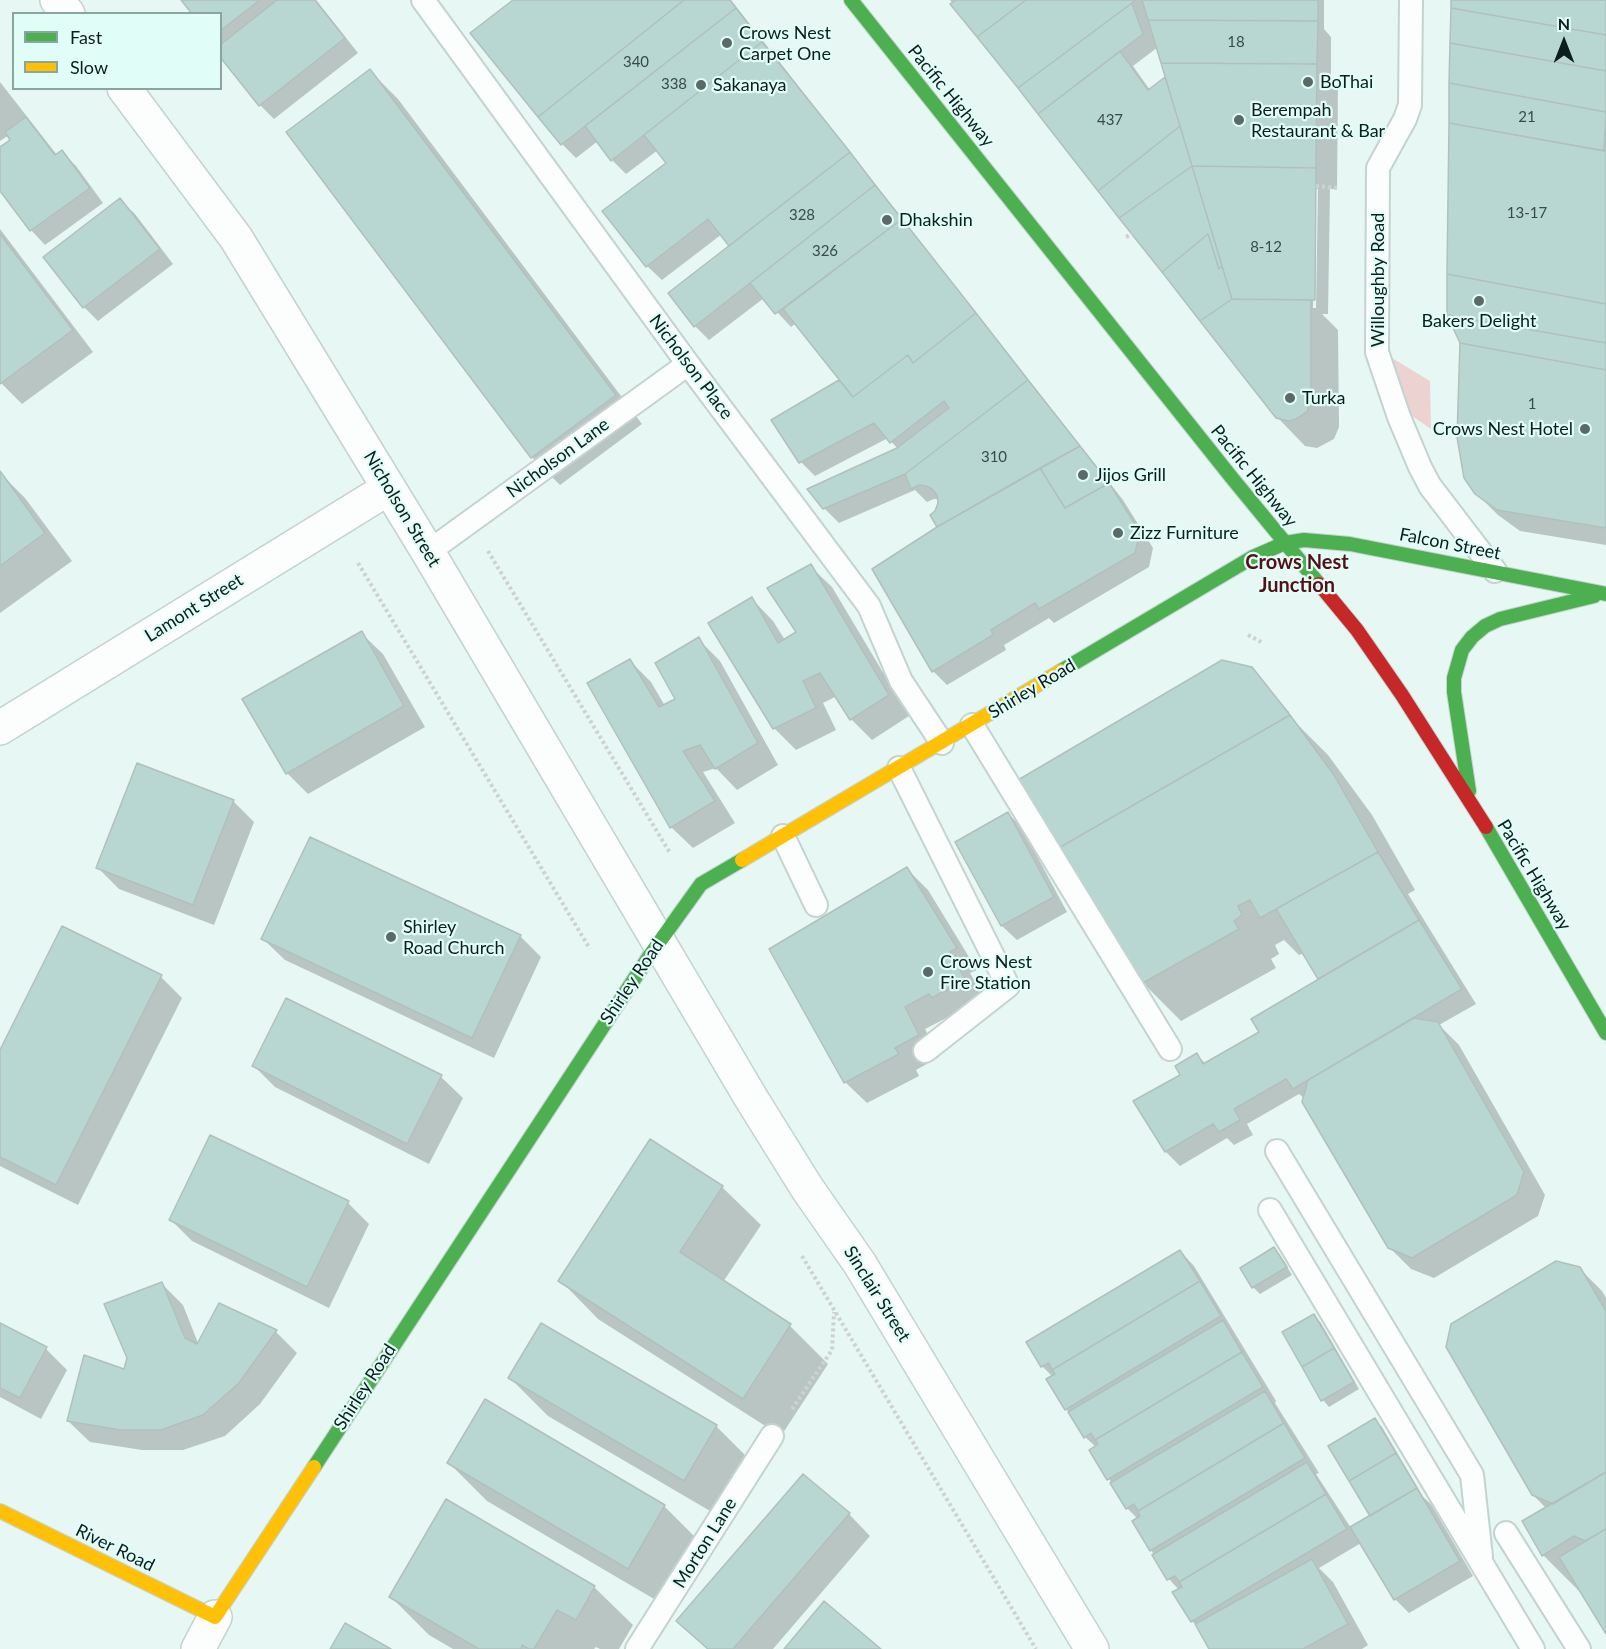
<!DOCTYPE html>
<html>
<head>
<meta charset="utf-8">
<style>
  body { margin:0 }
  #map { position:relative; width:1606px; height:1649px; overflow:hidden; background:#e7f7f4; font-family:Lato,sans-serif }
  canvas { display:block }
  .legend { position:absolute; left:12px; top:12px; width:210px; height:78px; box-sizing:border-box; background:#e1fdf7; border:2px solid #8ca49f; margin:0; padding:8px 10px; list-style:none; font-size:18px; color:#0c1e1b }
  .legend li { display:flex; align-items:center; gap:12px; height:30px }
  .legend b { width:30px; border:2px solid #8ca49f }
  .north { position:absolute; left:1534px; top:12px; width:60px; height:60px; -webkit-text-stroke:4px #e1fdf7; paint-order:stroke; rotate:0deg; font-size:16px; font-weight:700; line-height:24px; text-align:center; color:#0c1e1b }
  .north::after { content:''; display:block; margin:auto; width:21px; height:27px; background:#0c1e1b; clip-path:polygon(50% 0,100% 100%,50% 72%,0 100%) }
</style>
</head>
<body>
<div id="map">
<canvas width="1606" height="1649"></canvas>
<ul class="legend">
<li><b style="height:8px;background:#4caf50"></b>Fast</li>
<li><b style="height:8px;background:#ffc107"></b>Slow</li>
</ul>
<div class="north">N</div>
</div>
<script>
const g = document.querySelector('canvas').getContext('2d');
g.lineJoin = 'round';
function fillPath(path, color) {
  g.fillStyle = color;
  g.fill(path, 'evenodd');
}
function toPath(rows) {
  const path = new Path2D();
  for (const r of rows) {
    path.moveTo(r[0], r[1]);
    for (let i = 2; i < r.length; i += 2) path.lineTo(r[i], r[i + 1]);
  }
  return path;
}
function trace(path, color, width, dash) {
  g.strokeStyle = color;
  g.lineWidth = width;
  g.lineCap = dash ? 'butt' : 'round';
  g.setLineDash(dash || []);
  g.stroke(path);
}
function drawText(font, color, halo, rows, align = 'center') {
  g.font = font + ' Lato,sans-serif';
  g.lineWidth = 4.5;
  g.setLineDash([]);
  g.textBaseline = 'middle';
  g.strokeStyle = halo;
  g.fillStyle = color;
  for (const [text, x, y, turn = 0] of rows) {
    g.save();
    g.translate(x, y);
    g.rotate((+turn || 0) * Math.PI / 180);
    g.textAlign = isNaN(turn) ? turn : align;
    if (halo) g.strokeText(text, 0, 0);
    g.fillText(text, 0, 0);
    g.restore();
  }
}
const green = toPath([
  [1392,358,1430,381,1431,429,1409,414]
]);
const shadow = toPath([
  [183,0,316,0,358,53,274,119,260,105,220,44,220,14],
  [516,0,731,0,1123,500,1153,548,1149,567,1054,623,1049,618,1004,645,1006,650,947,685,933,671,939,528,936,512,939,499,934,499,927,502,915,490,839,523,824,508,898,449,888,438,815,476,801,462,773,421,841,381,796,323,791,327,764,298,709,340,695,326,731,246,722,234,662,280,647,266,668,164,658,150,626,174,612,160,598,141,576,158,562,144],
  [950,0,1324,0,1324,29,1331,37,1331,80,1338,87,1337,189,1330,189,1328,314,1322,314,1338,330,1339,427,1334,439,1317,448,1305,446,1277,417],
  [1158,47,1167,77,1150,90,1133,66],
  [1315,189,1318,189,1316,308,1313,308],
  [1452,0,1606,0,1606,545,1520,531,1498,515,1476,493,1461,345],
  [370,71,398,99,642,424,560,485,532,457,288,132],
  [0,82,57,155,62,152,76,166,103,203,45,245,31,230,0,189,0,149,12,140,9,135,0,141],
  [120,200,135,214,173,264,98,321,84,307],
  [0,229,93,352,22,404,0,382],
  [0,473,25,498,72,561,0,613],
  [810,566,832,587,909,716,872,740,851,719,837,696,823,703,836,730,796,750,774,728,752,599,773,621,785,640,798,632],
  [361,633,383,654,425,727,308,794,287,773],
  [698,639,720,661,778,765,737,790,716,768,703,772,735,823,693,848,671,827,630,661,651,682,665,706,677,700],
  [1251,669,1289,712,1289,716,1328,755,1372,815,1415,890,1408,894,1476,1004,1439,1025,1459,1045,1545,1195,1538,1216,1434,1278,1411,1269,1389,1247,1305,1099,1299,1094,1247,1124,1253,1135,1234,1145,1227,1138,1180,1166,1166,1152,1135,1102,1182,1076,1197,1055,1206,1064,1261,1033,1320,980,1304,953,1299,955,1284,940,1275,945,1279,954,1271,959,1276,968,1181,1021,1143,983],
  [233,801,254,822,214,925,119,889,98,868],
  [1008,813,1022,828,1067,912,1017,940,1002,926,957,843],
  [907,869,928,890,977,970,970,973,986,1001,955,1018,952,1015,925,1029,939,1057,916,1070,919,1076,867,1103,845,1082],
  [520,936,541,957,494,1058,285,960,263,939],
  [161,977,182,998,78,1205,0,1166,0,1053],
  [253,1065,441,1077,463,1098,429,1164,275,1087],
  [651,1141,722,1187,761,1225,723,1282,790,1326,828,1364,781,1436,598,1319,560,1280],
  [348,1203,369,1224,329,1308,192,1241,171,1220],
  [1274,1248,1280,1255,1292,1275,1260,1294,1253,1287],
  [1180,1251,1194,1266,1276,1401,1275,1403,1319,1473,1316,1474,1351,1528,1372,1516,1375,1420,1382,1427,1423,1497,1431,1504,1473,1576,1409,1613,1395,1599,1361,1543,1319,1568,1333,1582,1368,1645,1362,1649,1210,1649,1198,1627,1192,1621,1179,1590,1169,1579,1151,1550,1138,1519,1127,1508,1109,1479,1096,1447,1085,1437,1072,1415,1066,1409,1053,1377,1042,1366,1028,1343],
  [1580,1269,1602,1291,1606,1298,1606,1631,1581,1593,1543,1555,1524,1522,1547,1509,1533,1495],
  [162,1284,183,1305,198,1343,220,1305,276,1332,297,1353,260,1404,225,1436,183,1450,142,1450,90,1442,68,1421,125,1371],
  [1314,1316,1321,1323,1359,1389,1329,1407,1323,1400],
  [0,1325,46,1349,67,1370,41,1419,0,1397],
  [510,1378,716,1426,754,1464,722,1518,548,1416],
  [485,1401,664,1506,702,1544,666,1606,487,1501,449,1463],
  [446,1501,594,1587,633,1625,619,1649,600,1649,596,1647,594,1649,453,1649,429,1635,391,1597],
  [849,1514,870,1536,773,1649,707,1649,678,1621]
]);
const building = toPath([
  [181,0,260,0,220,31,220,14,192,14,181,0],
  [277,0,315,0,345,38,259,106,220,57,220,45,277,0],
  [513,0,684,0,538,117,470,33,513,0],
  [684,0,730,0,736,8,561,145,538,117,684,0],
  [956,0,1026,0,977,37,950,4,956,0],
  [1026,0,1136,0,1018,88,977,37,1026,0],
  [1142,0,1318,0,1318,21,1148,20,1142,0],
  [1451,0,1606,0,1606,35,1451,8,1451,0],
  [1132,3,1143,34,1038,114,1018,88,1132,3],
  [736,8,762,42,611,161,585,126,736,8],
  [1451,8,1606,35,1606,71,1450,43,1451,8],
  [1148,20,1318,21,1317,64,1161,63,1148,20],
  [762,42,850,152,729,246,708,219,646,267,602,211,666,163,644,135,762,42],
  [1450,43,1606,71,1606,112,1449,83,1450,43],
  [1120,51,1148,90,1165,77,1180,126,1098,191,1038,114,1120,51],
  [1161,63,1317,64,1316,168,1192,166,1161,63],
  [370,69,616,395,531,458,286,132,370,69],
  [1449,83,1606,112,1604,151,1449,123,1449,83],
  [26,117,55,155,62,150,90,188,30,231,0,191,0,147,10,140,5,132,26,117],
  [1449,123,1606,151,1606,304,1447,274,1449,123],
  [1180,126,1192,166,1119,218,1098,191,1180,126],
  [850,152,875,185,694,327,668,293,850,152],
  [1192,166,1316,168,1315,300,1232,299,1192,166],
  [1192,166,1222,266,1219,269,1208,234,1162,272,1119,218,1192,166],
  [875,185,902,219,775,314,750,283,875,185],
  [120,198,160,249,83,308,43,257,120,198],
  [902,219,976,313,913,363,908,355,853,397,783,309,902,219],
  [0,234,73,330,0,384,0,234],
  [1208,234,1219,269,1222,266,1232,299,1200,321,1162,272,1208,234],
  [1447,274,1606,304,1606,343,1447,315,1447,274],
  [1232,299,1311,300,1311,398,1307,412,1296,419,1289,421,1276,418,1200,321,1232,299],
  [976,313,1028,380,905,474,823,509,807,489,897,448,949,408,944,401,890,443,874,423,799,463,771,420,839,380,853,397,908,355,913,363,976,313],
  [1447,315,1606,343,1606,370,1460,343,1447,315],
  [1460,343,1606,370,1606,528,1497,510,1475,494,1464,478,1457,437,1460,343],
  [1028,380,1080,446,937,527,930,515,935,511,938,503,937,495,932,489,926,486,919,485,911,489,905,474,1028,380],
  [1080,446,1109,483,1065,508,1040,468,1080,446],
  [1040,468,1065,508,1109,483,1140,532,1135,553,1039,609,1035,603,991,630,993,635,932,672,872,569,937,527,1040,468],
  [0,471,45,533,0,566,0,471],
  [811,564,889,695,850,720,820,673,803,681,816,708,773,729,708,623,752,597,778,643,796,632,767,588,811,564],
  [362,631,404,706,286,774,242,699,362,631],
  [699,637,758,743,715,769,700,745,683,751,715,801,670,828,587,683,630,659,659,707,675,699,655,663,699,637],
  [1222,660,1252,667,1290,715,1057,849,1018,780,1222,660],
  [1290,715,1334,775,1378,852,1260,918,1250,900,1238,906,1242,915,1234,921,1239,929,1141,984,1057,849,1290,715],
  [137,763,234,800,193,905,96,868,137,763],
  [1008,812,1054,897,1001,926,955,842,1008,812],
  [310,837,521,935,472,1038,261,939,310,837],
  [1378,852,1419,920,1318,979,1276,909,1378,852],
  [907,867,957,948,950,952,965,979,932,998,929,994,905,1007,919,1035,895,1048,899,1054,844,1083,769,949,907,867],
  [1419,920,1462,989,1293,1089,1286,1079,1234,1109,1240,1120,1219,1132,1213,1124,1165,1152,1133,1101,1180,1075,1175,1066,1197,1053,1203,1064,1259,1032,1251,1019,1419,920],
  [62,926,162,975,56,1185,0,1157,0,1050,62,926],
  [286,998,442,1075,407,1144,252,1066,286,998],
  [1414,1018,1438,1022,1524,1172,1517,1195,1412,1258,1388,1248,1302,1102,1308,1080,1414,1018],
  [210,1135,349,1201,307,1287,169,1220,210,1135],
  [650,1139,723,1186,680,1252,791,1324,743,1399,558,1281,650,1139],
  [1274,1247,1287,1267,1252,1288,1240,1268,1274,1247],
  [1180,1250,1200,1281,1052,1370,1049,1363,1041,1367,1026,1342,1180,1250],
  [1556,1261,1580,1267,1606,1311,1606,1472,1553,1504,1532,1495,1446,1347,1451,1324,1556,1261],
  [1200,1281,1221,1316,1065,1410,1046,1379,1055,1374,1052,1370,1200,1281],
  [162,1282,185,1338,197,1344,219,1303,277,1330,239,1383,203,1415,161,1430,120,1430,67,1421,84,1355,124,1369,127,1358,104,1304,162,1282],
  [1314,1314,1334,1348,1302,1367,1282,1332,1314,1314],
  [1223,1320,1242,1352,1095,1440,1091,1433,1084,1438,1068,1412,1223,1320],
  [0,1323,47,1347,20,1398,0,1388,0,1323],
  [541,1323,717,1425,684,1481,508,1378,541,1323],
  [1334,1348,1354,1382,1321,1401,1302,1367,1334,1348],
  [1242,1352,1263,1387,1107,1480,1089,1450,1098,1444,1095,1440,1242,1352],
  [1265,1391,1284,1423,1138,1511,1134,1504,1126,1509,1110,1483,1265,1391],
  [485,1399,665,1505,628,1569,447,1463,485,1399],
  [1375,1418,1396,1453,1349,1481,1328,1446,1375,1418],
  [1284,1423,1305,1458,1150,1551,1132,1521,1140,1516,1138,1511,1284,1423],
  [1396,1453,1417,1488,1370,1516,1349,1481,1396,1453],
  [1307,1462,1326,1494,1179,1582,1175,1576,1167,1580,1152,1555,1307,1462],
  [1606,1472,1606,1529,1585,1541,1574,1536,1542,1556,1522,1521,1606,1472],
  [803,1474,850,1513,733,1649,708,1649,676,1621,803,1474],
  [1417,1488,1460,1561,1394,1600,1350,1527,1417,1488],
  [1326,1494,1347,1529,1191,1622,1172,1592,1182,1587,1179,1582,1326,1494],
  [446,1499,595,1586,576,1620,557,1610,534,1649,529,1649,522,1645,521,1649,479,1649,389,1597,446,1499],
  [1606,1529,1606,1634,1559,1557,1606,1529],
  [1312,1559,1348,1624,1303,1649,1209,1649,1195,1624,1312,1559],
  [824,1601,881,1649,784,1649,824,1601],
  [345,1623,391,1649,330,1649,345,1623]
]);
const path = toPath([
  [1316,186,1337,188],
  [1126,237,1132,234],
  [488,551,670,853],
  [358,563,590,949],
  [1248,635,1263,643],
  [802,1256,1036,1649],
  [792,1409,832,1350,834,1312]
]);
const lane = toPath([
  [423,0,688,364,869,606,901,681,942,743],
  [1411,0,1410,105,1405,119,1378,168,1377,352,1399,417,1420,467,1430,486,1495,571],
  [428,552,688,364],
  [972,725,1170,1049],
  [899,768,1008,986,925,1051],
  [783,836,816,905],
  [1277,1151,1472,1475,1481,1557],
  [1270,1210,1533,1649],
  [1506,1533,1579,1649],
  [637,1649,772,1436]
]);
const street = toPath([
  [57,0,68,14],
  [124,88,236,238,428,552,751,1098,807,1188,860,1264,1092,1649],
  [0,728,389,488],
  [198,1649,215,1617]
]);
const fast = toPath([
  [851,0,1232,478,1319,584],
  [1285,543,1304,540,1350,544,1606,594],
  [1061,671,1253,557,1285,543],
  [1469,791,1454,692,1454,678,1462,650,1472,637,1485,626,1500,619,1594,596],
  [1486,827,1606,1033],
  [314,1467,650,955,701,884,742,860]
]);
const slow = toPath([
  [742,860,1061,671],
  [0,1511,215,1617,314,1467]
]);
const jam = toPath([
  [1319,584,1357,630,1402,695,1486,827]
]);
const markers = [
  [727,43,6,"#596a67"],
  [1308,82,6,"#596a67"],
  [701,85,6,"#596a67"],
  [1239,120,6,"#596a67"],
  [887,220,6,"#596a67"],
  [1479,301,6,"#596a67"],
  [1290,398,6,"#596a67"],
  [1585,429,6,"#596a67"],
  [1083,475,6,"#596a67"],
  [1118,533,6,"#596a67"],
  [391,937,6,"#596a67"],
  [928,972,6,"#596a67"]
];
const numberNames = [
  ["18",1236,42],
  ["340",636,62],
  ["338",674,84],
  ["21",1527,117],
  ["437",1110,120],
  ["13-17",1527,213],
  ["328",802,215],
  ["8-12",1266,247],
  ["326",825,251],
  ["1",1532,404],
  ["310",994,457]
];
const poiNames = [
  ["Crows Nest",739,33],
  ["Carpet One",739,54],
  ["BoThai",1320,82],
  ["Sakanaya",713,85],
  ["Berempah",1251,110],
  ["Restaurant & Bar",1251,131],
  ["Dhakshin",899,220],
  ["Bakers Delight",1479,321,"center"],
  ["Turka",1302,398],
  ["Crows Nest Hotel",1573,429,"right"],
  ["Jijos Grill",1095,475],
  ["Zizz Furniture",1130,533],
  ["Shirley",403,927],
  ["Road Church",403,948],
  ["Crows Nest",940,962],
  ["Fire Station",940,983]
];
const streetNames = [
  ["Pacific Highway",951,96,51],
  ["Willoughby Road",1378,280,-90],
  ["Nicholson Place",691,367,53],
  ["Nicholson Lane",558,458,-36],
  ["Pacific Highway",1254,476,51],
  ["Nicholson Street",402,509,59],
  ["Falcon Street",1450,544,11],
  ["Lamont Street",194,608,-32],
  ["Shirley Road",1032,689,-31],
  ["Pacific Highway",1534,875,59],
  ["Shirley Road",632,982,-56],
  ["Sinclair Street",877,1294,58],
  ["Shirley Road",365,1387,-57],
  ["Morton Lane",705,1543,-58],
  ["River Road",115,1548,26]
];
const neighbourhoodNames = [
  ["Crows Nest",1297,563],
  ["Junction",1297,586]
];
fillPath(green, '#ecd3d1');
fillPath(shadow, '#0003');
fillPath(building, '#b9d7d2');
trace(building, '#b0c0bd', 1.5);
trace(lane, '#c3d3d0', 26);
trace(street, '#c3d3d0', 36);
trace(fast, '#c3d3d0', 16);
trace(slow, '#c3d3d0', 16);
trace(jam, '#c3d3d0', 16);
trace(path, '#cdd2d1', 4, [3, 3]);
trace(lane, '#fbfefd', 22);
trace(street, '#fbfefd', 33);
trace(fast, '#4caf50', 14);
trace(slow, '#ffc107', 14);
trace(jam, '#c62828', 14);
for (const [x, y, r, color] of markers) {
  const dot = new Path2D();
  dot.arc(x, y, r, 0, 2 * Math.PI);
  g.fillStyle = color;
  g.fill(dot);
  trace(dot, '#e1fdf7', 2);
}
drawText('15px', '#374c49', null, numberNames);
drawText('18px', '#0c1e1b', '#e1fdf7', poiNames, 'left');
drawText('18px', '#0c1e1b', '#e1fdf7', streetNames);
drawText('bold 20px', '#550f18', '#e1fdf7', neighbourhoodNames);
</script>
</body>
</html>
